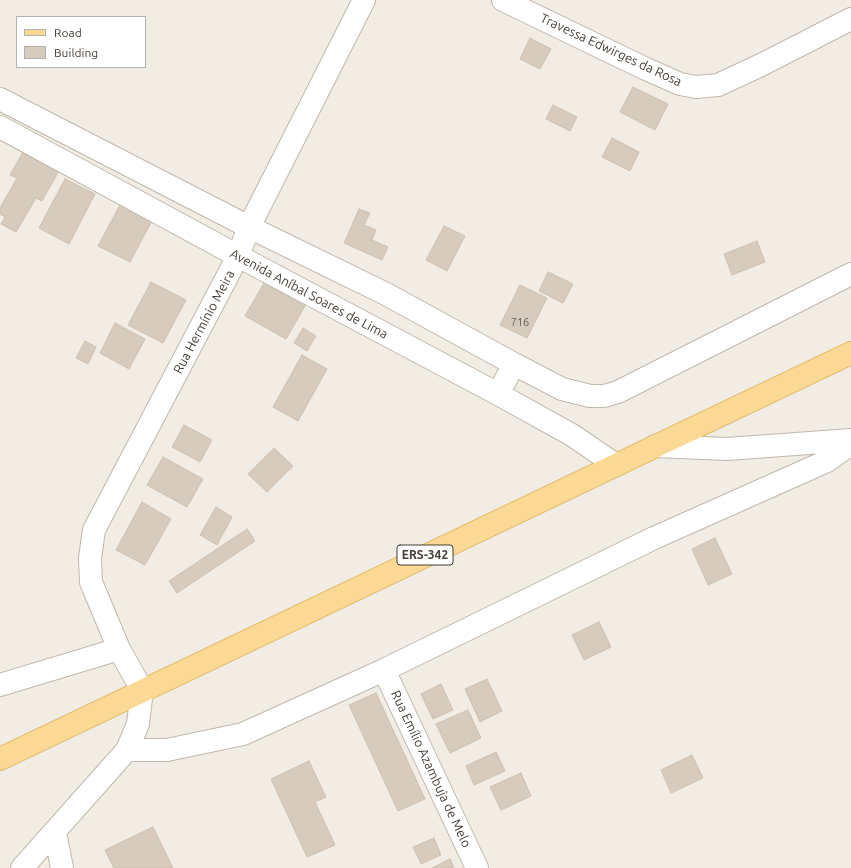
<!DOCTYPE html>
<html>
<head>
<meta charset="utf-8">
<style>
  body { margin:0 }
  #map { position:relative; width:851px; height:868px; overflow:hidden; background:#f2ede4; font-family:Ubuntu,sans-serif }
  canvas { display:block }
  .legend { position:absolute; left:16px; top:16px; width:130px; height:52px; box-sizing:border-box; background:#fff; border:1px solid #b4b1ae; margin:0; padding:5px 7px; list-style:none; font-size:12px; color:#443d34 }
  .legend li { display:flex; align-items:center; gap:8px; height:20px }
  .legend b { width:20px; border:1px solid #b4b1ae }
</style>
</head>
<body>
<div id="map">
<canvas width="851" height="868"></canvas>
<ul class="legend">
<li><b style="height:5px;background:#fbd994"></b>Road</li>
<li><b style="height:11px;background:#d6cbbd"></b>Building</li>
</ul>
</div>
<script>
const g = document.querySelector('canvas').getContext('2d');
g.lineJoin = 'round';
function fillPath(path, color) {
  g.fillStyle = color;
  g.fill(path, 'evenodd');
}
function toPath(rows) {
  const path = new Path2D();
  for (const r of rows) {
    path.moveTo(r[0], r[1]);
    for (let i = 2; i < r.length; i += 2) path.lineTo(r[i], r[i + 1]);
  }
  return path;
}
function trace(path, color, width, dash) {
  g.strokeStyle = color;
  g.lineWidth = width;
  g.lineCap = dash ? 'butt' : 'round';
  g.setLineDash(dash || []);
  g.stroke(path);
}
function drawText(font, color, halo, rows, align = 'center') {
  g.font = font + ' Ubuntu,sans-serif';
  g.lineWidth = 3;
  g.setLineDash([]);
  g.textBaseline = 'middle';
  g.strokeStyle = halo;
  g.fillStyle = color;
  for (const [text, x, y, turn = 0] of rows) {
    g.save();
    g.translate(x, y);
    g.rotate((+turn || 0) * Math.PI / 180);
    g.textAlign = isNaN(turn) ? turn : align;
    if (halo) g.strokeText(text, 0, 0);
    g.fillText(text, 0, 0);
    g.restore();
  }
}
const building = toPath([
  [530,38,551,49,540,69,520,59,530,38],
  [633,87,668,104,655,130,620,112,633,87],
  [553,105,577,117,570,131,546,119,553,105],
  [612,138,639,152,630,171,602,157,612,138],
  [24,150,60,169,42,201,36,198,16,232,1,224,5,217,0,214,0,208,17,178,10,175,24,150],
  [65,179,95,194,69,244,39,228,65,179],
  [121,203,153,219,130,262,98,246,121,203],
  [359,209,370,213,364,225,376,230,372,240,388,247,382,260,344,243,359,209],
  [444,226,465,236,447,271,426,260,444,226],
  [757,241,765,262,732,275,724,254,757,241],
  [548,272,573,284,563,303,539,291,548,272],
  [151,282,186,300,163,343,128,325,151,282],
  [264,283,305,306,286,339,245,316,264,283],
  [520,285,547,298,527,338,500,325,520,285],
  [115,323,145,339,129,369,100,353,115,323],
  [303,328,316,336,307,351,294,343,303,328],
  [85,341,96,347,88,364,76,358,85,341],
  [302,355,327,369,298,421,273,407,302,355],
  [184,425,212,440,200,462,172,447,184,425],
  [274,448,293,466,267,492,248,474,274,448],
  [163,457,203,479,187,507,147,485,163,457],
  [142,502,171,519,145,565,116,550,142,502],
  [216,507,232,517,217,545,200,535,216,507],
  [247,529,255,541,177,593,169,581,247,529],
  [715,538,732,574,708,585,692,549,715,538],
  [599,622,611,647,584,660,572,635,599,622],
  [487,679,502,711,480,722,465,689,487,679],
  [441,684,453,710,433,719,421,694,441,684],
  [376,693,425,799,398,811,349,705,376,693],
  [468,710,481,738,450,753,436,724,468,710],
  [496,752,505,771,474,785,466,766,496,752],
  [692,755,703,778,671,793,661,770,692,755],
  [309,761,326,797,315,802,335,845,307,857,271,779,309,761],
  [521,773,531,796,501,810,490,787,521,773],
  [153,827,173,868,114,868,105,850,153,827],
  [434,838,441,855,421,864,413,847,434,838],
  [450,859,454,868,432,868,450,859]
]);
const minor = toPath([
  [503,0,646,69,680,84,696,87,718,85,761,65,851,19],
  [0,99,249,227,386,294,514,364],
  [0,127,238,256,498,394,572,435,616,465],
  [498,394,514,364,562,389,590,396,604,396,618,392,851,274],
  [655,446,727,449,851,440],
  [384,670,477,868],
  [0,685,119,649],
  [127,750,167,750,243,734,384,670,654,538,827,461,851,444],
  [55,832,62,868],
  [22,868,127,750,138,724,142,690,119,649,91,582,90,558,94,530,238,256,249,227,364,0]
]);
const major = toPath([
  [0,759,851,353]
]);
const numberNames = [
  ["716",520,322]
];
const shields = [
  [425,555,56]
];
const shieldNames = [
  ["ERS-342",425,555]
];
const streetNames = [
  ["Travessa Edwirges da Rosa",611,50,25],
  ["Avenida Aníbal Soares de Lima",309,294,28],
  ["Rua Hermínio Meira",204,322,-62],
  ["Rua Emílio Azambuja de Melo",431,769,65]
];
fillPath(building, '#d6cbbd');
trace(building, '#cdc0ae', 1);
trace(minor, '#c0b7aa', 24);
trace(major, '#dfb565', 24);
trace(minor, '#fff', 22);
trace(major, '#fbd994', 22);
drawText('11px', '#686056', null, numberNames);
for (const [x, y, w] of shields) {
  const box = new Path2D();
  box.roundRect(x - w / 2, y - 10, w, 20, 3);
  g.fillStyle = '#fff';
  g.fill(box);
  trace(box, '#443d34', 1);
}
drawText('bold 12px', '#443d34', null, shieldNames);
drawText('13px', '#443d34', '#fff', streetNames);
</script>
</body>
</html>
